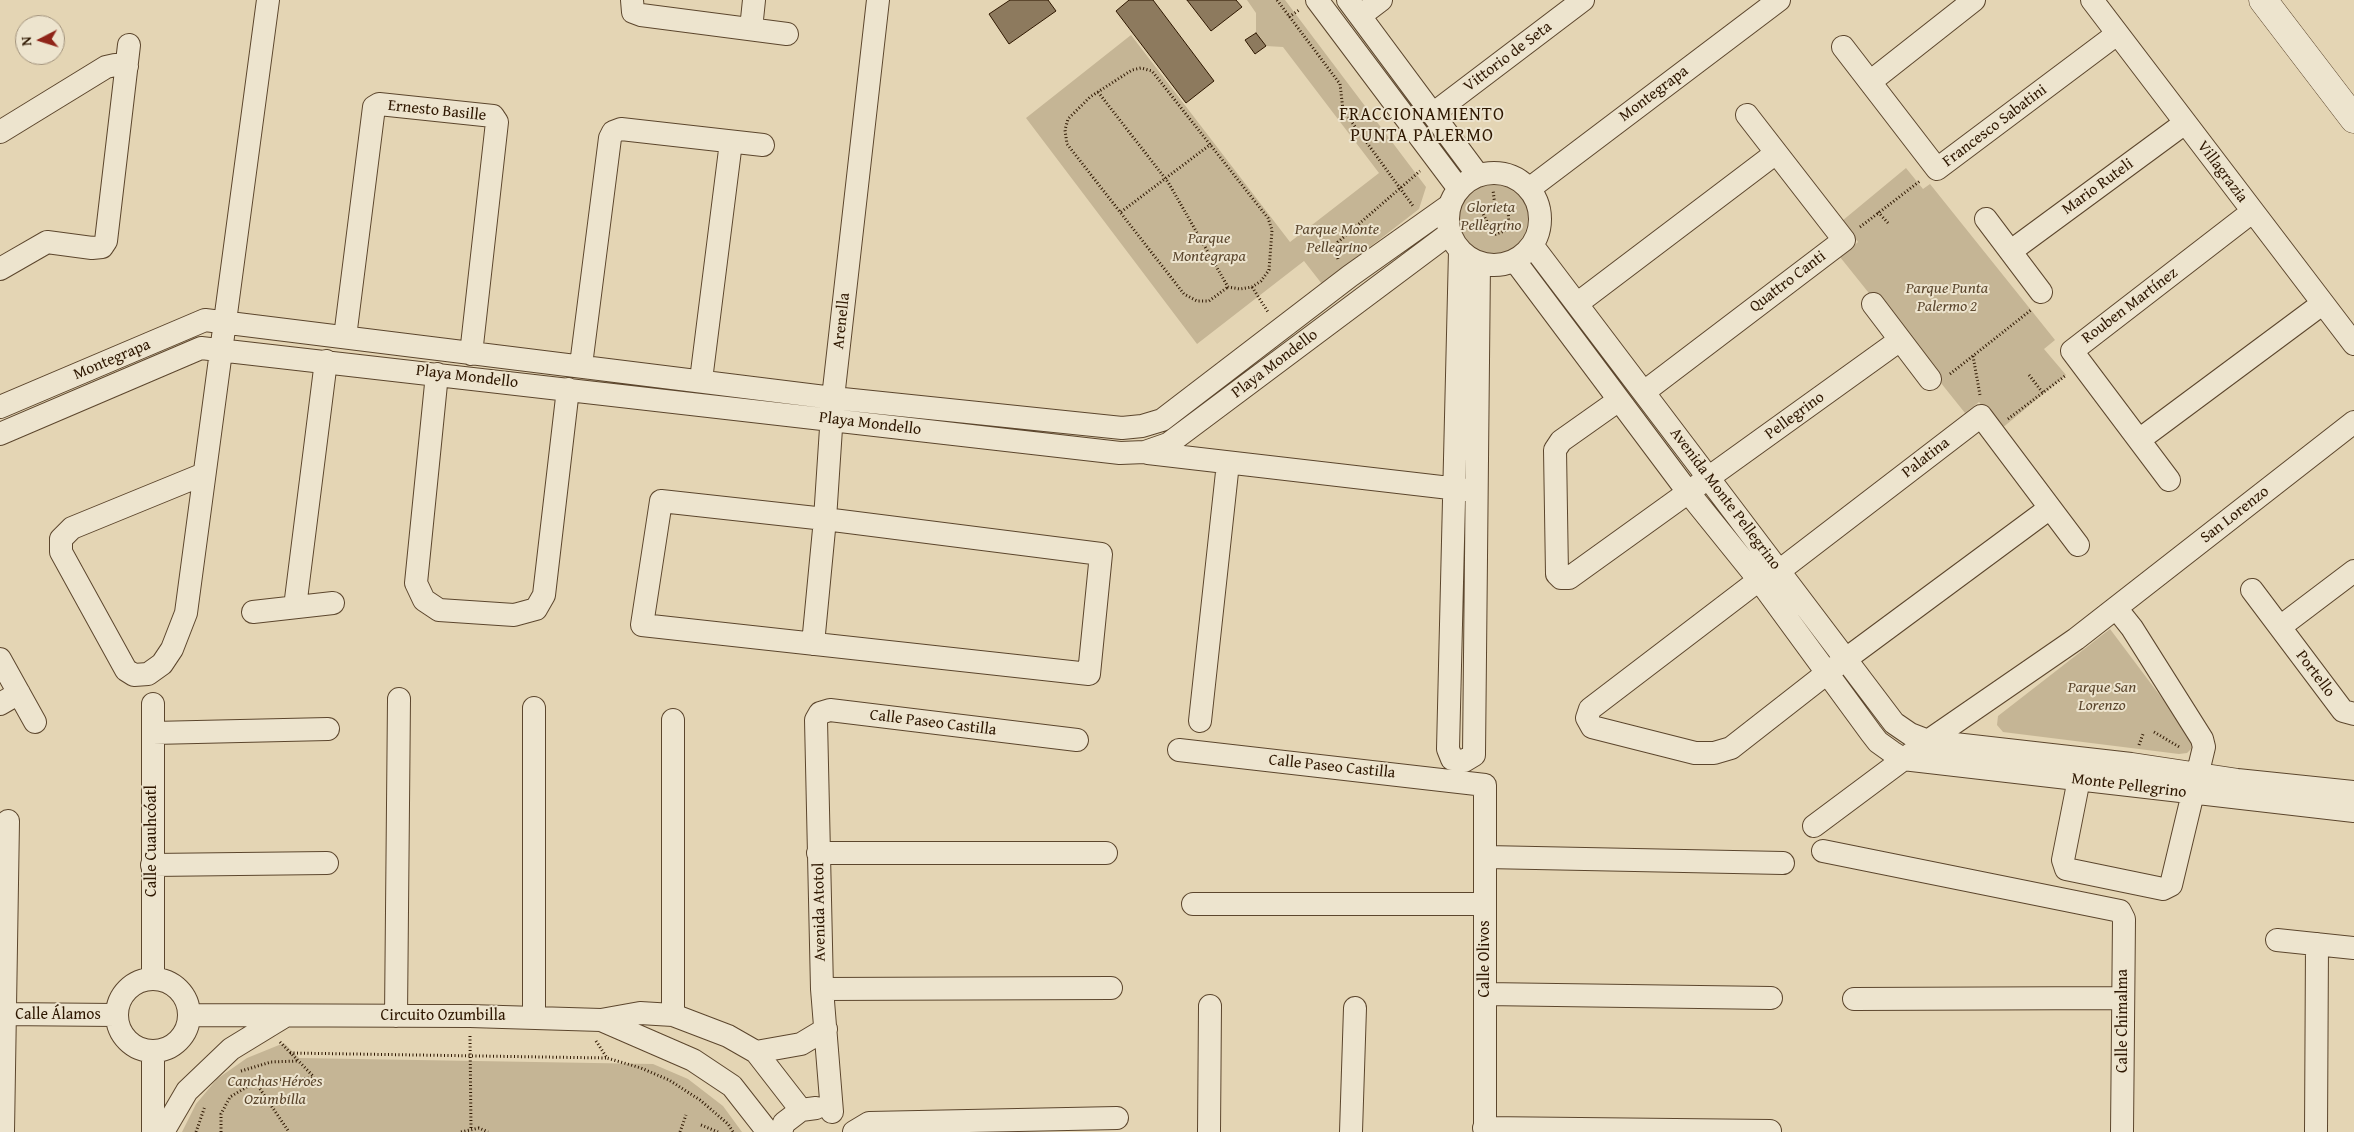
<!DOCTYPE html>
<html>
<head>
<meta charset="utf-8">
<style>
  body { margin:0 }
  #map { position:relative; width:2354px; height:1132px; overflow:hidden; background:#e4d5b4; font-family:"Gentium Book Plus",serif }
  canvas { display:block }
  .north { position:absolute; left:15px; top:15px; width:50px; height:50px; box-sizing:border-box; background:#ede4ce; border:1px solid #a1927c; border-radius:50%; rotate:265deg; font-size:14px; font-weight:700; line-height:20px; text-align:center; color:#2e1700 }
  .north::after { content:''; display:block; margin:auto; width:18px; height:22px; background:#8f2418; clip-path:polygon(50% 0,100% 100%,50% 72%,0 100%) }
</style>
</head>
<body>
<div id="map">
<canvas width="2354" height="1132"></canvas>
<div class="north">N</div>
</div>
<script>
const g = document.querySelector('canvas').getContext('2d');
g.lineJoin = 'round';
function fillPath(path, color) {
  g.fillStyle = color;
  g.fill(path, 'evenodd');
}
function toPath(rows) {
  const path = new Path2D();
  for (const r of rows) {
    if (r.length === 3) {
      path.moveTo(r[0] + r[2], r[1]);
      path.arc(r[0], r[1], r[2], 0, 2 * Math.PI);
      continue;
    }
    path.moveTo(r[0], r[1]);
    for (let i = 2; i < r.length; i += 2) path.lineTo(r[i], r[i + 1]);
  }
  return path;
}
function trace(path, color, width, dash) {
  g.strokeStyle = color;
  g.lineWidth = width;
  g.lineCap = dash ? 'butt' : 'round';
  g.setLineDash(dash || []);
  g.stroke(path);
}
function drawText(font, color, halo, rows, align = 'center') {
  g.font = font + ' "Gentium Book Plus",serif';
  g.lineWidth = 4;
  g.setLineDash([]);
  g.textBaseline = 'middle';
  g.strokeStyle = halo;
  g.fillStyle = color;
  for (const [text, x, y, turn = 0] of rows) {
    g.save();
    g.translate(x, y);
    g.rotate((+turn || 0) * Math.PI / 180);
    g.textAlign = isNaN(turn) ? turn : align;
    if (halo) g.strokeText(text, 0, 0);
    g.fillText(text, 0, 0);
    g.restore();
  }
}
const green = toPath([
  [1247,0,1285,0,1426,187,1419,209,1322,284,1304,261,1197,344,1026,118,1131,35,1290,242,1379,173,1283,47,1266,46,1256,33,1256,13],
  [1906,168,1923,189,1930,184,2055,340,2044,349,2066,375,2001,429,1979,402,1965,413,1840,257,1858,242,1842,221],
  [1491,218,37],
  [2110,629,2194,741,2192,748,2187,753,2179,754,2003,732,1997,725,1998,716],
  [284,1043,299,1058,653,1064,688,1079,723,1106,742,1132,182,1132,196,1104,217,1079,247,1058]
]);
const building = toPath([
  [1010,0,1048,0,1056,11,1009,44,989,14,1010,0],
  [1129,0,1153,0,1214,81,1186,103,1116,11,1129,0],
  [1187,0,1236,0,1242,7,1211,31,1187,0],
  [1256,33,1266,46,1255,54,1245,40,1256,33]
]);
const path = toPath([
  [1277,0,1340,84,1343,110,1413,206],
  [1289,17,1299,10],
  [1098,92,1168,182,1228,287,1240,289,1252,287,1261,281,1269,270,1272,230,1268,218,1152,71,1141,68,1132,70,1090,97,1068,119,1065,130,1067,144,1184,294,1197,301,1209,301,1228,287],
  [1480,208,1494,235,1509,229,1508,206,1495,206],
  [1470,209,1495,206,1493,190],
  [1121,212,1211,144],
  [1878,212,1888,223],
  [1860,227,1920,181],
  [1338,259,1335,250,1338,242,1420,171],
  [1252,287,1268,312],
  [1973,356,1980,395],
  [1950,374,2031,310],
  [2029,375,2043,393],
  [2008,419,2065,376],
  [2154,732,2181,748],
  [2139,745,2143,734],
  [470,1036,471,1128],
  [596,1041,607,1058,641,1068,669,1080,700,1100,728,1124,733,1132],
  [280,1042,314,1077],
  [290,1053,607,1058],
  [241,1071,271,1062,298,1061],
  [256,1083,289,1132],
  [701,1125,718,1132],
  [196,1132,205,1106],
  [221,1132,221,1114,230,1097,250,1085,269,1080,315,1078],
  [461,1132,479,1128,488,1132],
  [680,1132,686,1115]
]);
const minor = toPath([
  [632,0,633,12,641,15,787,34],
  [1317,0,1459,189],
  [1348,0,1478,175],
  [2092,0,2354,344],
  [1360,16,1381,0],
  [751,29,754,0],
  [1843,47,1937,169,2117,34],
  [1870,82,1974,0],
  [1434,113,1583,0],
  [0,132,106,67,115,65,127,66],
  [1494,219,46],
  [1529,189,1779,0],
  [1986,219,2041,292],
  [1532,245,1894,723,1910,734,1928,741,2131,764,2237,780,2354,792],
  [1460,251,1448,749,1452,759,1464,761,1474,755,1479,263],
  [2011,251,2185,123],
  [1515,261,1688,492,1759,580,1871,733,1878,742,1892,752,1903,759,2354,811],
  [0,269,47,242,92,248,102,247,106,241,129,45],
  [1578,303,1776,153],
  [1873,304,1930,379],
  [345,337,374,107,379,104,493,116,497,122,471,354],
  [581,365,610,138,613,132,621,129,763,145],
  [437,374,416,583,424,600,439,610,514,615,536,609,544,595,568,389],
  [701,380,731,142],
  [1644,392,1844,240,1747,115],
  [1619,400,1561,441,1555,450,1557,574,1561,578,1569,578,1900,340],
  [0,407,205,320,833,398,1122,428,1142,426,1162,420,1350,276,1450,205],
  [0,434,201,348,1120,453,1145,452,1168,444,1450,233],
  [2139,440,2322,304],
  [1148,453,1467,490],
  [204,474,72,528,61,539,61,552,126,670,134,675,148,674,162,664,172,649,186,613,268,0],
  [2169,480,2072,351,2252,212],
  [661,501,825,519,1101,554,1089,674,642,625,661,501],
  [1779,571,1981,416,2078,545],
  [1759,580,1590,709,1587,718,1592,727,1695,753,1714,753,1731,748,1827,673,2050,508],
  [2252,590,2343,711,2354,714],
  [295,607,326,361],
  [253,612,333,603],
  [2280,627,2354,571],
  [813,644,825,519,833,398,878,0],
  [0,659,35,722],
  [0,704,19,693],
  [153,704,153,978],
  [534,708,534,1017],
  [673,720,673,1015],
  [1200,721,1228,463],
  [153,733,328,729],
  [1179,750,1485,785,1485,1132],
  [2079,779,2063,860,2066,869,2163,889,2171,885,2204,747,2202,739,2132,628,2116,608],
  [1814,826,1928,741,2076,639,2354,422],
  [1823,851,2120,911,2124,919,2122,1132],
  [818,853,1106,853],
  [1486,857,1783,863],
  [152,865,327,863],
  [1193,904,1485,904],
  [2277,940,2354,948],
  [153,1015,36],
  [822,989,1111,988],
  [1485,994,1771,998],
  [1854,999,2122,998],
  [0,1014,116,1015],
  [190,1015,470,1016,601,1020,640,1013,673,1015,728,1036,756,1052,801,1110],
  [396,1016,399,699],
  [601,1020,693,1060,732,1086,768,1132],
  [153,1052,153,1132],
  [756,1052,801,1044,826,1029],
  [832,1112,822,989,816,720,820,713,830,710,1077,740],
  [1484,1128,1770,1131],
  [3,1132,8,821],
  [163,1132,187,1091,231,1049,285,1016],
  [781,1132,784,1123,801,1110,816,1108],
  [854,1132,869,1123,1117,1118],
  [1209,1132,1210,1006],
  [1351,1132,1355,1008],
  [2316,1132,2317,944]
]);
const tertiary = toPath([
  [2263,0,2354,119]
]);
const streetNames = [
  ["Vittorio de Seta",1508,57,-37],
  ["Montegrapa",1654,94,-37],
  ["Ernesto Basille",437,111,6],
  ["Francesco Sabatini",1995,126,-37],
  ["Villagrazia",2222,172,53],
  ["Mario Ruteli",2098,187,-36],
  ["Quattro Canti",1788,282,-37],
  ["Rouben Martínez",2130,306,-37],
  ["Arenella",842,321,-84],
  ["Montegrapa",112,360,-23],
  ["Playa Mondello",1275,364,-37],
  ["Playa Mondello",467,377,7],
  ["Pellegrino",1795,416,-36],
  ["Playa Mondello",870,424,7],
  ["Palatina",1926,458,-38],
  ["Avenida Monte Pellegrino",1725,499,53],
  ["San Lorenzo",2235,515,-38],
  ["Portello",2315,674,53],
  ["Calle Paseo Castilla",933,723,7],
  ["Calle Paseo Castilla",1332,767,6],
  ["Monte Pellegrino",2129,786,7],
  ["Calle Cuauhcóatl",152,841,-90],
  ["Avenida Atotol",820,912,-91],
  ["Calle Olivos",1485,959,-90],
  ["Calle Álamos",58,1015],
  ["Circuito Ozumbilla",443,1016],
  ["Calle Chimalma",2123,1021,-90]
];
const parkNames = [
  ["Glorieta",1491,208],
  ["Pellegrino",1491,226],
  ["Parque Monte",1337,230],
  ["Pellegrino",1337,248],
  ["Parque",1209,239],
  ["Montegrapa",1209,257],
  ["Parque Punta",1947,289],
  ["Palermo 2",1947,307],
  ["Parque San",2102,688],
  ["Lorenzo",2102,706],
  ["Canchas Héroes",275,1082],
  ["Ozumbilla",275,1100]
];
const neighbourhoodNames = [
  ["FRACCIONAMIENTO",1422,115],
  ["PUNTA PALERMO",1422,136]
];
fillPath(green, '#c5b595');
fillPath(building, '#8d7a5e');
trace(building, '#2e1700', 1);
trace(minor, '#5c462d', 24);
trace(tertiary, '#5c462d', 29);
trace(path, '#2e1700', 3, [1, 2.5]);
trace(minor, '#ede4ce', 22);
trace(tertiary, '#ede4ce', 28);
drawText('16px', '#2e1700', '#ede4ce', streetNames);
drawText('italic 16px', '#5b462d', '#ede4ce', parkNames);
g.letterSpacing = '1px';
drawText('18px', '#2e1700', '#ede4ce', neighbourhoodNames);
g.letterSpacing = '0px';
</script>
</body>
</html>
